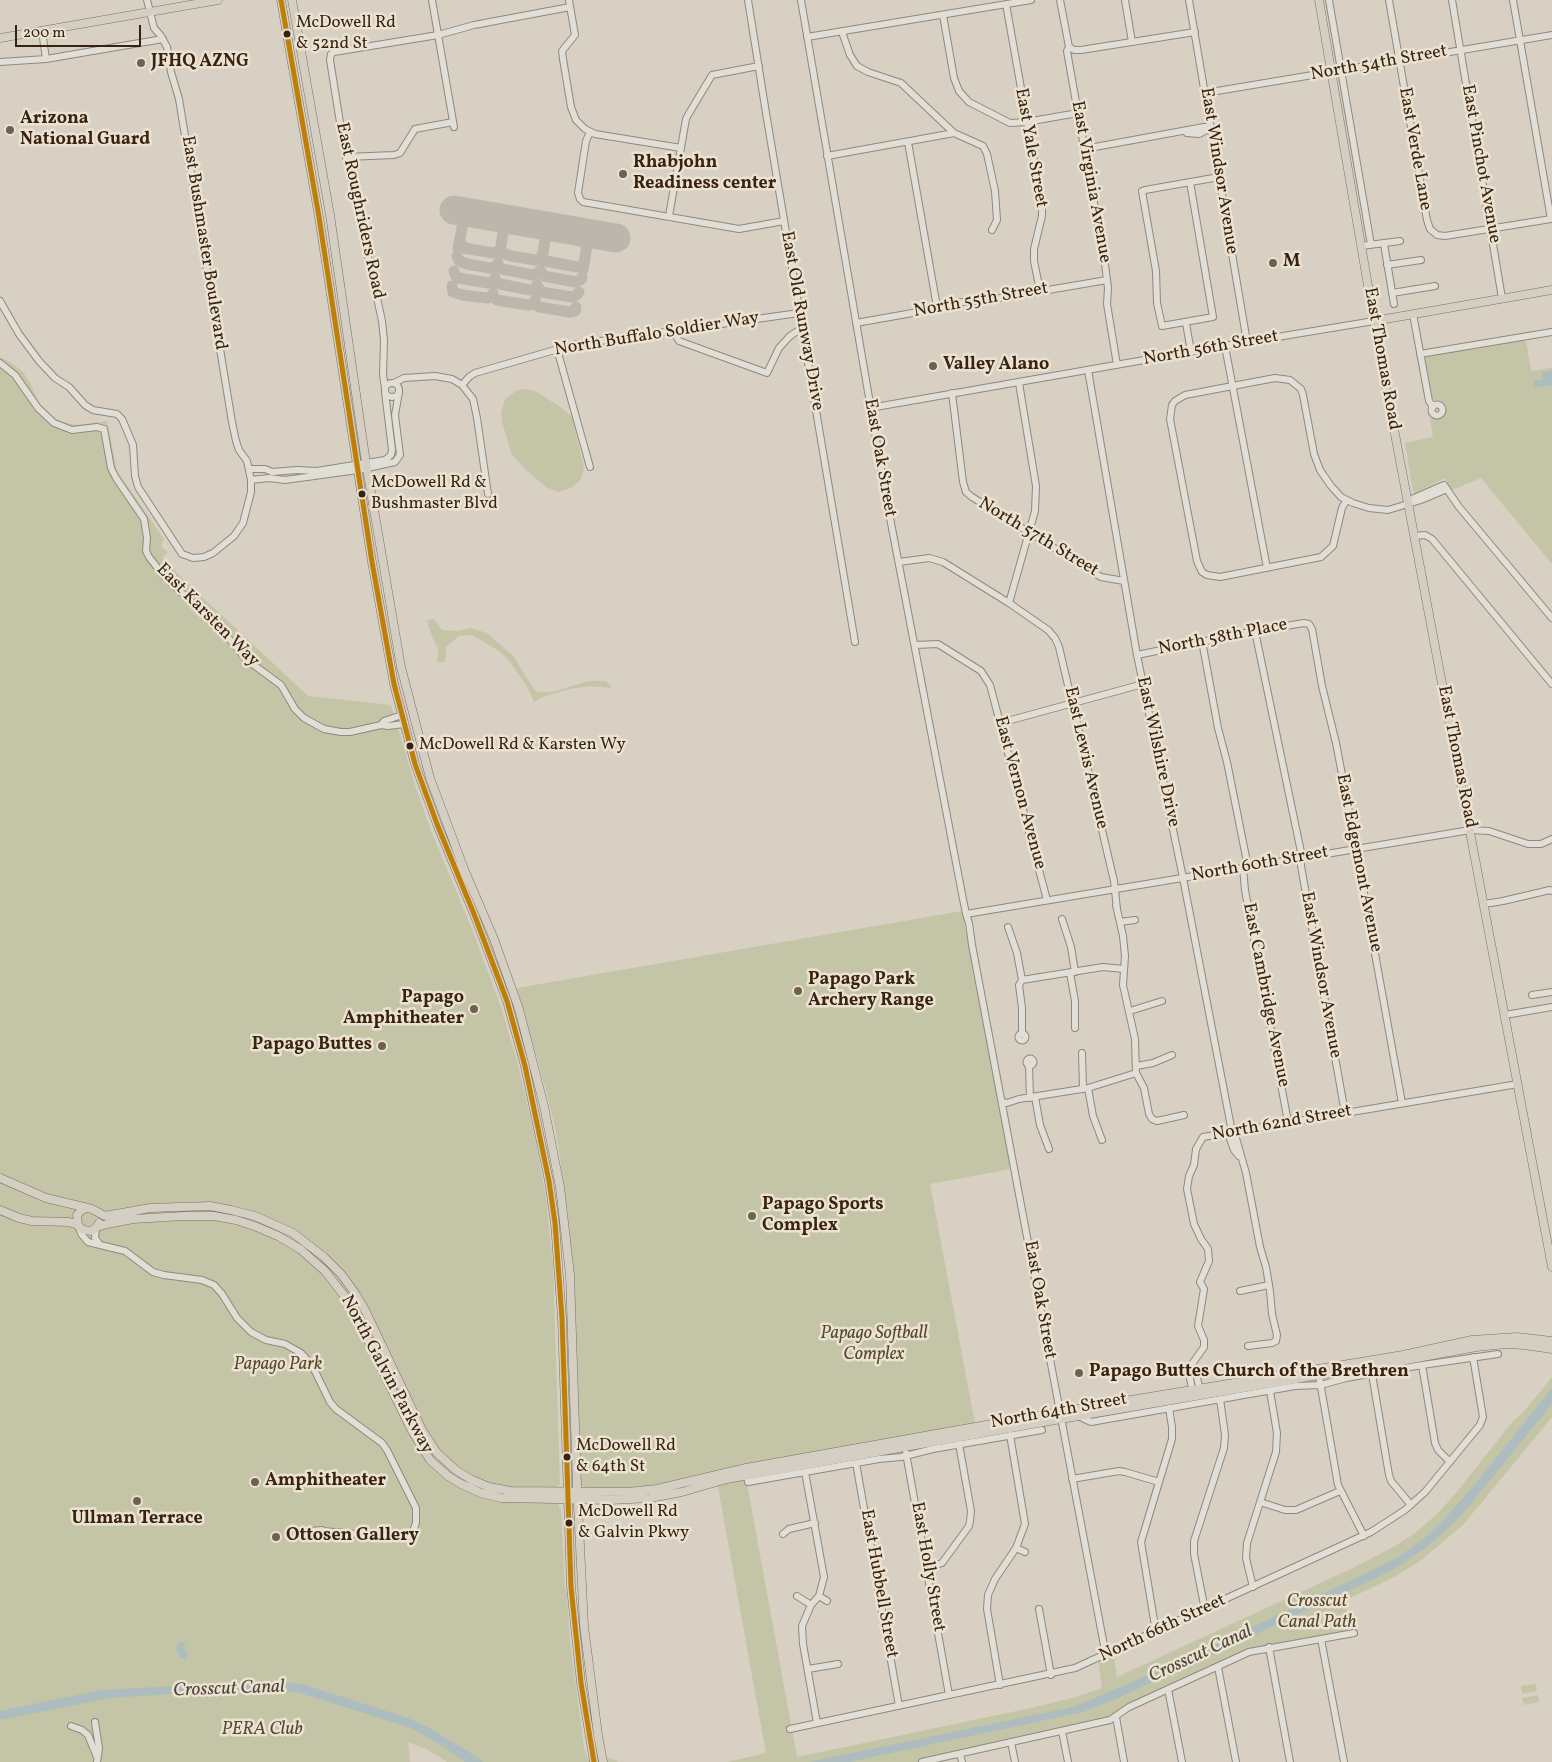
<!DOCTYPE html>
<html>
<head>
<meta charset="utf-8">
<style>
  body { margin:0 }
  #map { position:relative; width:1552px; height:1762px; overflow:hidden; background:#d8d0c2; font-family:Vollkorn,serif }
  canvas { display:block }
  .scale { position:absolute; left:15px; top:25px; width:126px; height:22px; box-sizing:border-box; border:2px solid #38230f; border-top:0; padding-left:6px; font-size:15px; line-height:18px; white-space:nowrap; color:#38230f; -webkit-text-stroke:4px #ebe2d2; paint-order:stroke }
</style>
</head>
<body>
<div id="map">
<canvas width="1552" height="1762"></canvas>
<div class="scale">200 m</div>
</div>
<script>
const g = document.querySelector('canvas').getContext('2d');
g.lineJoin = 'round';
function fillPath(path, color) {
  g.fillStyle = color;
  g.fill(path, 'evenodd');
}
function toPath(rows) {
  const path = new Path2D();
  for (const r of rows) {
    if (r.length === 3) {
      path.moveTo(r[0] + r[2], r[1]);
      path.arc(r[0], r[1], r[2], 0, 2 * Math.PI);
      continue;
    }
    path.moveTo(r[0], r[1]);
    for (let i = 2; i < r.length; i += 2) path.lineTo(r[i], r[i + 1]);
  }
  return path;
}
function trace(path, color, width, dash) {
  g.strokeStyle = color;
  g.lineWidth = width;
  g.lineCap = dash ? 'butt' : 'round';
  g.setLineDash(dash || []);
  g.stroke(path);
}
function drawText(font, color, halo, rows, align = 'center') {
  g.font = font + ' Vollkorn,serif';
  g.lineWidth = 5;
  g.setLineDash([]);
  g.textBaseline = 'middle';
  g.strokeStyle = halo;
  g.fillStyle = color;
  for (const [text, x, y, turn = 0] of rows) {
    g.save();
    g.translate(x, y);
    g.rotate((+turn || 0) * Math.PI / 180);
    g.textAlign = isNaN(turn) ? turn : align;
    if (halo) g.strokeText(text, 0, 0);
    g.fillText(text, 0, 0);
    g.restore();
  }
}
const green = toPath([
  [1526,340,1531,371,1552,368,1552,564,1481,478,1452,490,1445,478,1416,493,1413,491,1405,443,1433,437,1430,418,1443,417,1439,402,1431,398,1423,356],
  [0,357,13,364,23,372,30,383,41,406,55,419,63,422,76,425,107,421,117,471,164,539,161,546,168,553,162,557,183,579,308,696,391,705,415,785,433,836,470,924,500,1004,518,1064,535,1138,546,1198,553,1265,560,1484,556,1488,559,1507,561,1510,565,1588,567,1594,570,1642,584,1747,587,1759,609,1758,619,1762,447,1762,426,1749,408,1742,410,1762,0,1762],
  [523,389,535,391,540,394,563,409,572,417,584,467,581,479,571,488,558,492,546,487,524,468,512,455,502,422,501,413,505,399,516,391],
  [434,619,442,630,458,631,471,628,487,633,513,656,534,689,538,692,552,692,589,681,606,681,612,688,589,686,570,689,542,697,534,702,526,685,509,661,499,651,472,635,459,636,446,647,445,662,437,662,438,649,431,634,427,620],
  [962,911,1011,1169,930,1184,975,1424,884,1441,747,1484,797,1757,1031,1708,1076,1697,1102,1688,1098,1659,1113,1652,1117,1677,1353,1568,1397,1545,1415,1533,1438,1513,1456,1493,1513,1421,1522,1414,1552,1377,1552,1417,1463,1525,1421,1560,1396,1576,1344,1601,1351,1631,1254,1650,1129,1707,1116,1717,922,1762,727,1762,766,1753,718,1487,718,1471,654,1487,631,1489,586,1487,581,1485,574,1276,566,1198,556,1132,547,1094,517,988],
  [1536,1684,1537,1691,1522,1694,1521,1686],
  [1538,1695,1539,1702,1524,1705,1522,1698]
]);
const water = toPath([
  [1552,371,1552,385,1535,388,1534,380,1543,380,1542,372],
  [1552,1388,1552,1404,1464,1512,1448,1529,1425,1548,1399,1566,1368,1582,1116,1699,1083,1712,849,1762,809,1762,1068,1708,1085,1702,1169,1666,1373,1570,1397,1558,1423,1539,1440,1524,1472,1488],
  [180,1642,186,1643,183,1647,188,1654,186,1659,181,1658,177,1652,176,1648],
  [263,1681,302,1684,408,1718,429,1728,477,1757,483,1762,465,1762,444,1747,411,1728,300,1693,280,1690,216,1691,110,1698,0,1720,0,1711,102,1690]
]);
const taxiway = toPath([
  [459,241,464,248,493,253,497,252,501,248,502,253,511,256,535,260,540,258,542,255,543,258,546,261,577,267,582,265,584,262],
  [458,249,465,212],
  [500,253,505,219],
  [457,256,459,261,467,264,490,268,495,267,498,263,499,268,502,269,532,275,537,274,540,270,544,276,575,282,580,280,582,278],
  [542,260,547,226],
  [583,270,589,233],
  [454,271,455,275,459,278,488,283,493,282,495,278,497,283,500,284,530,290,535,289,537,285,541,292,572,297,577,295,579,292],
  [452,286,453,292,463,295,487,298,491,296,493,293,493,297,497,300,528,305,533,304,535,300,536,305,539,307,570,312,575,311,576,307]
]);
const runway = toPath([
  [454,210,616,238]
]);
const minor = toPath([
  [432,0,454,127],
  [569,0,575,35,562,51,563,59,571,107,576,120,585,129,595,134,681,148],
  [748,0,766,113,855,642],
  [801,0,886,497,962,894,966,914,969,923,972,945,1106,1656],
  [1060,0,1069,47,1067,51,1076,102,1105,264,1108,288,1107,304,1117,365],
  [1125,0,1132,42],
  [1189,0,1247,342],
  [1329,0,1371,245],
  [1389,0,1427,220,1430,229,1437,235,1445,236,1551,219,1513,0],
  [1452,0,1502,298],
  [1006,4,1042,206,1042,216,1034,249,1034,261,1040,291],
  [943,15,954,78,959,91,969,102,1010,123,1026,122,1078,113],
  [42,31,46,59],
  [842,32,850,55,857,66,868,72,901,83,954,133,983,146,987,154,995,191,997,220,992,230],
  [807,37,1031,0],
  [1069,47,1074,50,1081,50,1195,32],
  [0,62,46,59,163,39],
  [1205,93,1552,35],
  [590,132,586,141,578,193,580,199,583,202,739,229,784,221],
  [1187,133,1199,134,1210,128],
  [908,142,937,307],
  [1084,149,1204,127,1211,127],
  [827,156,954,133],
  [346,157,394,155,400,153,415,129,453,122],
  [1190,182,1213,317,1162,326,1157,303,1156,271,1142,191,1145,190,1219,177],
  [669,216,686,119,688,115,712,75,759,66],
  [1384,244,1394,304],
  [1361,246,1400,241],
  [1387,265,1421,260],
  [1392,293,1435,286],
  [0,301,19,334,39,361,55,378,69,387,85,405,93,410,117,414,122,419,133,445,135,476,138,487,182,554,193,558,204,557,213,553,234,536,243,523,251,492,251,480,247,461,239,450,236,441,232,422,179,99,171,72,167,47,161,36,154,28,147,0],
  [1413,314,1429,401,1433,407],
  [856,323,918,312,953,303,995,299,1107,280],
  [1186,323,1191,352],
  [673,331,679,341,767,373,779,348,790,336,802,328],
  [1225,346,1267,568],
  [557,349,590,467],
  [1420,354,1552,332],
  [0,363,15,375,38,408,54,423,72,430,97,427,104,429,111,468,116,478,144,519,147,538,146,551,149,557,163,575,225,634,247,660,281,685,295,709,304,718,324,729,341,732,350,732,381,725,388,726,404,724],
  [1088,370,1137,655,1183,878,1232,1132,1236,1138,1246,1173,1260,1247,1266,1267,1270,1291,1272,1314,1277,1335,1276,1341,1272,1343,1248,1346],
  [392,390,7],
  [394,383,404,378,435,376,452,379,462,385,473,399,477,418,488,494],
  [462,385,469,377,475,373,572,345,799,313],
  [385,388,383,375,384,340,382,321,342,135,330,60,331,54,334,52,438,35,474,25,570,7],
  [952,393,963,482,966,492,972,497,1101,577,1124,581],
  [1437,410,5.5],
  [870,408,1247,342,1374,321],
  [249,469,265,469,272,472,297,470,317,471,385,460,391,455,392,450,385,392],
  [251,480,269,478,285,480,358,470,395,462,400,455,395,415,399,392],
  [1346,501,1342,508,1333,546,1321,557,1220,577,1207,575,1202,572,1197,561,1170,419,1172,405,1175,401,1185,395,1275,378,1290,380,1301,389,1303,395,1314,454,1320,470,1331,486,1341,497,1353,503,1369,508,1388,510,1421,500,1447,489],
  [1408,503,1414,498,1444,485,1459,507,1552,618],
  [1414,536,1425,535,1432,539,1552,684],
  [899,562,929,558,943,562,1009,603,1048,630,1055,638,1059,647,1114,881,1117,909],
  [1009,603,1035,511,1036,486,1019,383],
  [1255,631,1301,852,1301,866,1345,1113],
  [1202,641,1218,728,1227,762,1248,867],
  [915,645,938,644,981,671,990,685,1047,900],
  [1137,655,1255,631,1304,623,1309,624,1312,629,1322,686,1336,743,1355,843,1402,1103],
  [1000,723,1143,684],
  [381,725,384,721,402,715],
  [1243,868,1245,890,1288,1122],
  [1484,904,1503,901,1550,890,1552,891],
  [1116,905,1123,936,1125,956,1123,985,1135,1039,1136,1073,1144,1088,1149,1114,1152,1119,1157,1121,1184,1115],
  [966,914,1470,830,1489,831,1528,844,1541,844,1552,839],
  [1062,919,1071,947,1075,972],
  [1120,922,1135,920],
  [1008,927,1017,953,1022,980,1019,985,1022,1008,1022,1033],
  [1070,973,1075,1001,1075,1028],
  [1022,980,1103,967,1124,969],
  [1532,995,1552,992],
  [1130,1011,1162,1001],
  [1505,1015,1552,1007],
  [1022,1037,3.5],
  [1082,1053,1083,1089],
  [1030,1062,3.5],
  [1029,1065,1030,1098],
  [1136,1066,1153,1063,1172,1055],
  [1088,1088,1093,1116,1102,1140],
  [1035,1097,1040,1125,1049,1149],
  [1002,1102,1007,1103,1019,1099,1088,1088,1136,1073],
  [1232,1132,1230,1139,1234,1150,1239,1156],
  [78,1226,82,1235,88,1242,125,1251,153,1272,164,1275,202,1280,214,1285,222,1294,237,1318,251,1332,266,1340,285,1344,301,1353,312,1365,330,1402,336,1409,382,1443,387,1450,416,1508,416,1523,412,1534,408,1537,400,1538,323,1531],
  [96,1228,95,1238,100,1245],
  [1240,1291,1269,1285],
  [1422,1365,1435,1443,1438,1450,1450,1462],
  [1193,1369,1189,1373,1193,1394],
  [1372,1374,1389,1475,1391,1481,1411,1505],
  [1319,1376,1338,1485,1364,1536],
  [1200,1392,1196,1372,1193,1369,1192,1364,1204,1347,1204,1340,1198,1326,1204,1289,1200,1282,1209,1261,1208,1249,1201,1239,1194,1224,1187,1189,1189,1176,1194,1165,1196,1149,1203,1137,1518,1084],
  [1078,1416,1091,1422,1295,1386,1321,1385,1346,1378,1422,1365,1498,1354],
  [906,1453,949,1695],
  [856,1463,899,1706],
  [805,1472,824,1577,819,1596,811,1605,802,1626,803,1644,817,1723],
  [747,1475,748,1482,879,1459,901,1457,933,1449,1042,1430],
  [1072,1479,1119,1471,1125,1472,1159,1482],
  [1260,1502,1285,1510,1296,1510,1340,1491],
  [783,1534,789,1529,815,1523],
  [308,1537,311,1531,322,1530],
  [1016,1548,1025,1552],
  [927,1568,942,1563,969,1526,970,1521,971,1511,959,1444],
  [1253,1587,1246,1558,1247,1543,1276,1452,1277,1433,1270,1391],
  [797,1596,811,1605],
  [819,1596,827,1601],
  [1039,1609,1051,1675],
  [1205,1610,1194,1554,1194,1541,1224,1448,1225,1435,1220,1399],
  [1156,1632,1141,1542,1172,1439,1172,1427,1169,1408],
  [1321,1639,1344,1762],
  [1269,1647,1290,1762],
  [1218,1667,1236,1762],
  [808,1669,838,1664],
  [1000,1685,987,1609,988,1595,995,1579,1016,1548,1025,1524,1010,1435],
  [1168,1689,1182,1762],
  [1116,1717,1124,1762],
  [95,1722,99,1748,97,1762],
  [71,1726,82,1730,88,1735,97,1757],
  [790,1729,1075,1668,1371,1532,1405,1510,1425,1492,1480,1425,1483,1417,1473,1357],
  [1062,1731,1068,1762],
  [1011,1742,1015,1762],
  [960,1754,962,1762],
  [922,1762,1110,1720,1129,1707,1249,1652,1354,1633]
]);
const major = toPath([
  [281,0,319,217,372,562,394,684,415,764,437,824,474,914,507,1001,525,1066,549,1181,555,1223,562,1318,571,1587,581,1683,594,1762],
  [292,0,330,215,366,463,401,667,430,778,464,869,494,939,519,1009,544,1106,560,1187,570,1275,577,1486,584,1626,598,1735,603,1762],
  [1319,0,1378,344,1552,1267],
  [0,38,218,0],
  [1374,321,1552,290],
  [0,1178,46,1198,92,1209,105,1216,150,1208,210,1206,231,1210,255,1216,293,1233,324,1257,341,1274,355,1293,365,1310,422,1430,437,1453,457,1471,472,1480,489,1487,510,1491,628,1492,657,1489,746,1468,1059,1412,1403,1355,1472,1340,1517,1337,1552,1341],
  [87,1208,82,1210,77,1215,78,1226,84,1230,91,1231,96,1228,99,1223],
  [0,1210,19,1218,32,1221,69,1222,78,1225],
  [97,1227,107,1224,133,1219,183,1216,214,1216,236,1220,257,1227,278,1236,300,1249,325,1271,349,1302,412,1431,430,1460,448,1476,461,1484,481,1493,501,1498,610,1500,650,1498,682,1492,727,1479,1055,1420,1401,1361,1476,1347,1506,1344,1524,1345,1552,1349]
]);
const bus1 = toPath([
  [281,0,319,217,372,562,394,684,415,764,437,824,474,914,507,1001,525,1066,549,1181,555,1223,562,1318,571,1587,581,1683,594,1762]
]);
const markers = [
  [287,34,4.5,"#38230f"],
  [141,63,5,"#70604e"],
  [10,130,5,"#70604e"],
  [623,174,5,"#70604e"],
  [1273,263,5,"#70604e"],
  [933,366,5,"#70604e"],
  [362,494,4.5,"#38230f"],
  [410,746,4.5,"#38230f"],
  [798,991,5,"#70604e"],
  [474,1009,5,"#70604e"],
  [382,1046,5,"#70604e"],
  [752,1216,5,"#70604e"],
  [1079,1373,5,"#70604e"],
  [567,1457,4.5,"#38230f"],
  [255,1482,5,"#70604e"],
  [137,1501,5,"#70604e"],
  [569,1523,4.5,"#38230f"],
  [276,1537,5,"#70604e"]
];
const busNames = [
  ["McDowell Rd",296,24],
  ["& 52nd St",296,45],
  ["McDowell Rd &",371,484],
  ["Bushmaster Blvd",371,505],
  ["McDowell Rd & Karsten Wy",419,746],
  ["McDowell Rd",576,1447],
  ["& 64th St",576,1468],
  ["McDowell Rd",578,1513],
  ["& Galvin Pkwy",578,1534]
];
const poiNames = [
  ["JFHQ AZNG",151,63],
  ["Arizona",20,120],
  ["National Guard",20,141],
  ["Rhabjohn",633,164],
  ["Readiness center",633,185],
  ["M",1283,263],
  ["Valley Alano",943,366],
  ["Papago Park",808,981],
  ["Archery Range",808,1002],
  ["Papago",464,999,"right"],
  ["Amphitheater",464,1020,"right"],
  ["Papago Buttes",372,1046,"right"],
  ["Papago Sports",762,1206],
  ["Complex",762,1227],
  ["Papago Buttes Church of the Brethren",1089,1373],
  ["Amphitheater",265,1482],
  ["Ullman Terrace",137,1520,"center"],
  ["Ottosen Gallery",286,1537]
];
const streetNames = [
  ["North 54th Street",1379,64,-10],
  ["East Yale Street",1030,148,80],
  ["East Verde Lane",1414,149,80],
  ["East Pinchot Avenue",1480,164,80],
  ["East Windsor Avenue",1218,171,81],
  ["East Virginia Avenue",1090,182,80],
  ["East Roughriders Road",359,211,78],
  ["East Bushmaster Boulevard",203,243,81],
  ["North 55th Street",981,301,-10],
  ["East Old Runway Drive",801,321,80],
  ["North Buffalo Soldier Way",657,335,-9],
  ["North 56th Street",1211,349,-10],
  ["East Thomas Road",1381,359,80],
  ["East Oak Street",879,458,80],
  ["North 57th Street",1038,538,31],
  ["East Karsten Way",207,616,45],
  ["North 58th Place",1223,638,-11],
  ["East Wilshire Drive",1157,752,78],
  ["East Thomas Road",1456,757,79],
  ["East Lewis Avenue",1085,758,77],
  ["East Vernon Avenue",1019,793,75],
  ["East Edgemont Avenue",1358,863,79],
  ["North 60th Street",1260,865,-10],
  ["East Windsor Avenue",1320,975,80],
  ["East Cambridge Avenue",1265,995,79],
  ["North 62nd Street",1282,1124,-10],
  ["East Oak Street",1039,1300,80],
  ["North Galvin Parkway",386,1375,62],
  ["North 64th Street",1059,1412,-10],
  ["East Holly Street",927,1567,80],
  ["East Hubbell Street",878,1584,80],
  ["North 66th Street",1163,1629,-25]
];
const parkNames = [
  ["Papago Softball",874,1335],
  ["Complex",874,1356],
  ["Papago Park",278,1366],
  ["Crosscut",1317,1603],
  ["Canal Path",1317,1624],
  ["PERA Club",262,1731]
];
const waterNames = [
  ["Crosscut Canal",1201,1655,-25],
  ["Crosscut Canal",229,1690,-2]
];
fillPath(green, '#c3c5a6');
fillPath(water, '#adbcbe');
trace(taxiway, '#bdb6ac', 11);
trace(runway, '#bdb6ac', 29);
trace(minor, '#90887e', 8);
trace(major, '#797167', 9);
trace(minor, '#e1ded6', 6);
trace(major, '#d5cec2', 8);
trace(bus1, '#be7f04', 5);
for (const [x, y, r, color] of markers) {
  const dot = new Path2D();
  dot.arc(x, y, r, 0, 2 * Math.PI);
  g.fillStyle = color;
  g.fill(dot);
  trace(dot, '#ebe2d2', 2);
}
drawText('17px', '#38230f', '#ebe2d2', busNames, 'left');
drawText('bold 18px', '#38230f', '#ebe2d2', poiNames, 'left');
drawText('18px', '#38230f', '#ebe2d2', streetNames);
drawText('italic 18px', '#56492f', '#ebe2d2', parkNames);
drawText('italic 19px', '#50473a', '#ebe2d2', waterNames);
</script>
</body>
</html>
